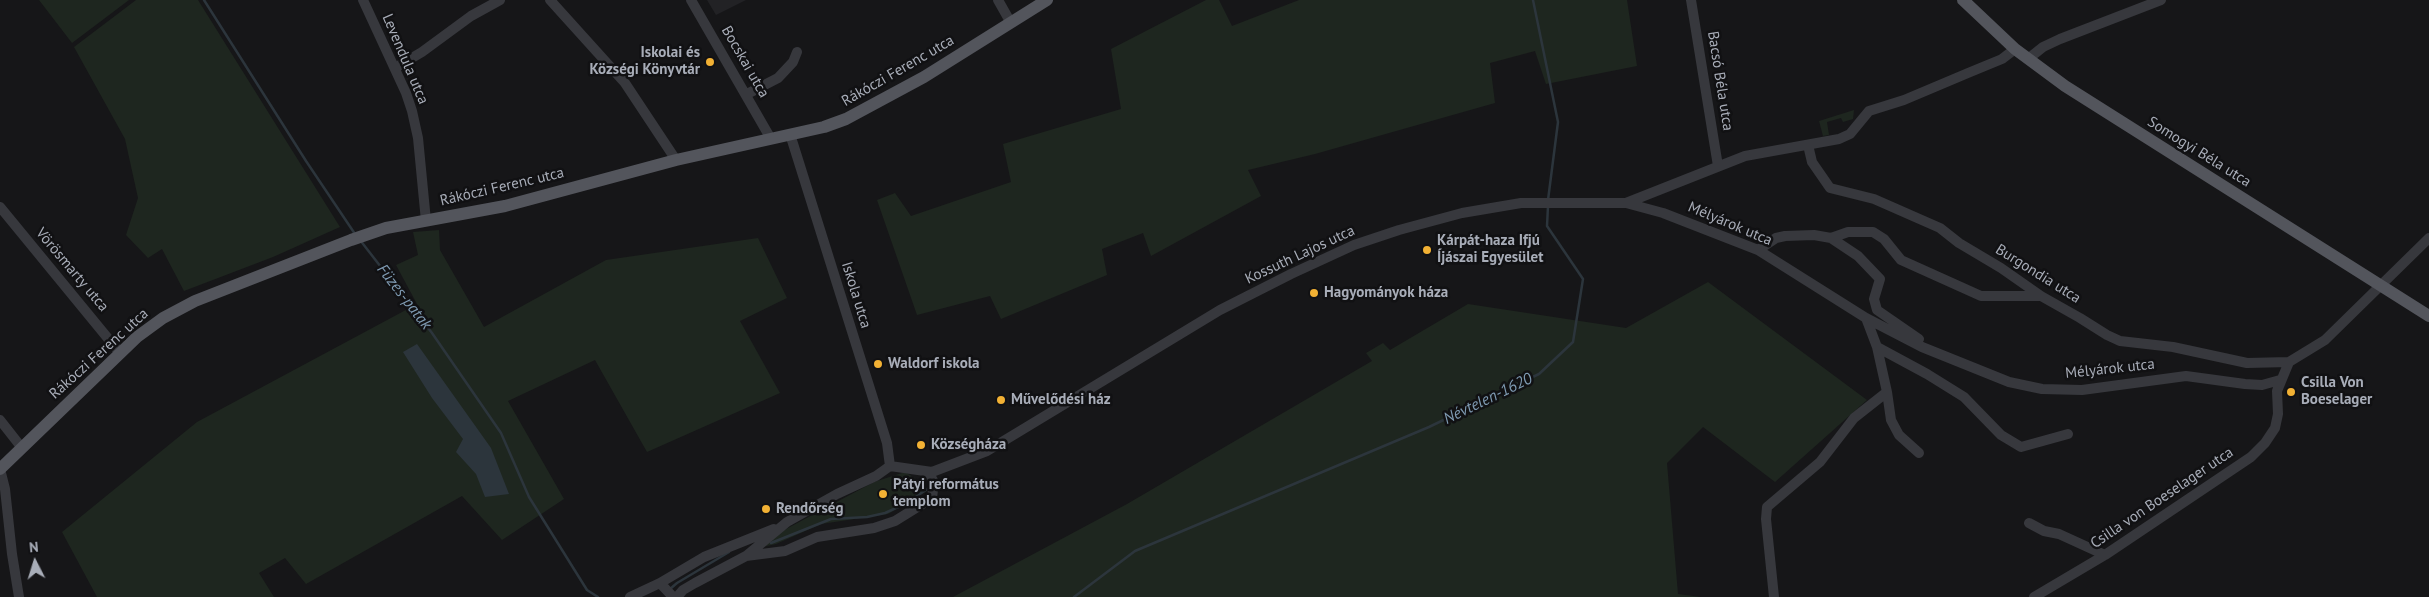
<!DOCTYPE html>
<html>
<head>
<meta charset="utf-8">
<style>
  body { margin:0 }
  #map { position:relative; width:2429px; height:597px; overflow:hidden; background:#161618; font-family:"PT Sans",sans-serif }
  canvas { display:block }
  .north { position:absolute; left:10px; top:537px; width:50px; height:50px; -webkit-text-stroke:4px #111113; paint-order:stroke; rotate:355deg; font-size:14px; font-weight:700; line-height:20px; text-align:center; color:#a8adb8 }
  .north::after { content:''; display:block; margin:auto; width:18px; height:22px; background:#a8adb8; clip-path:polygon(50% 0,100% 100%,50% 72%,0 100%) }
</style>
</head>
<body>
<div id="map">
<canvas width="2429" height="597"></canvas>
<div class="north">N</div>
</div>
<script>
const g = document.querySelector('canvas').getContext('2d');
g.lineJoin = 'round';
function fillPath(path, color) {
  g.fillStyle = color;
  g.fill(path, 'evenodd');
}
function toPath(rows) {
  const path = new Path2D();
  for (const r of rows) {
    path.moveTo(r[0], r[1]);
    for (let i = 2; i < r.length; i += 2) path.lineTo(r[i], r[i + 1]);
  }
  return path;
}
function trace(path, color, width, dash) {
  g.strokeStyle = color;
  g.lineWidth = width;
  g.lineCap = dash ? 'butt' : 'round';
  g.setLineDash(dash || []);
  g.stroke(path);
}
function drawText(font, color, halo, rows, align = 'center') {
  g.font = font + ' "PT Sans",sans-serif';
  g.lineWidth = 5;
  g.setLineDash([]);
  g.textBaseline = 'middle';
  g.strokeStyle = halo;
  g.fillStyle = color;
  for (const [text, x, y, turn = 0] of rows) {
    g.save();
    g.translate(x, y);
    g.rotate((+turn || 0) * Math.PI / 180);
    g.textAlign = isNaN(turn) ? turn : align;
    if (halo) g.strokeText(text, 0, 0);
    g.fillText(text, 0, 0);
    g.restore();
  }
}
const built = toPath([
  [707,0,746,0,716,15]
]);
const green = toPath([
  [39,0,129,0,72,43],
  [136,0,198,0,340,227,273,257,184,291,162,249,148,258,126,235,138,198,125,139,74,47],
  [1206,0,1219,0,1232,26,1299,0,1627,0,1637,66,1546,84,1535,51,1490,63,1495,103,1315,154,1248,170,1261,196,1151,256,1143,233,1102,249,1107,275,1001,319,990,296,917,315,877,200,895,193,911,216,1011,182,1003,144,1121,109,1111,49],
  [1854,110,1853,119,1843,122,1841,118,1827,122,1829,135,1823,136,1819,121],
  [439,230,440,250,484,327,606,260,758,238,787,298,740,321,780,393,647,452,595,360,508,401,564,499,502,540,462,496,306,584,285,558,259,573,274,597,97,597,62,532,197,422,417,304,396,265,418,255,413,232],
  [1708,282,1867,400,1775,482,1703,427,1667,463,1678,594,1701,597,953,597,1127,504,1372,361,1366,353,1383,343,1390,350,1468,304,1626,328],
  [905,472,918,480,927,491,888,514,821,524,776,544,762,547,760,543,874,482]
]);
const water = toPath([
  [417,344,491,448,509,494,485,497,476,474,456,452,463,439,432,398,403,352]
]);
const stream = toPath([
  [204,0,306,161,355,234],
  [1533,0,1558,122,1548,200],
  [360,240,432,333,501,433,529,497,587,590,598,597],
  [771,543,831,519,867,517,885,513,907,503,930,487],
  [670,589,677,583,729,552],
  [1074,597,1135,551,1429,427,1539,374,1573,342,1583,279,1547,226,1548,206]
]);
const minor = toPath([
  [363,0,406,93,412,111,418,138,426,221],
  [550,0,625,83,676,160],
  [691,0,771,139],
  [998,0,1011,23],
  [1691,0,1718,166],
  [2028,59,2043,47,2060,39,2161,0],
  [395,68,422,52,471,16,500,0],
  [747,94,778,78,793,62,797,52],
  [790,134,887,443,890,466],
  [1808,145,1812,162,1830,188,1874,199,1940,228,1959,243,2001,268,2041,296,2080,318,2107,335,2120,341,2173,347,2247,363,2289,362],
  [1626,203,1663,213,1758,250,1866,318,1922,347,2009,382,2042,389,2082,390,2186,376,2245,384,2262,385,2280,380],
  [0,207,120,353],
  [1831,238,1848,232,1873,232,1884,239,1901,260,1981,296,2041,296],
  [1758,250,1776,238,1785,236,1814,235,1831,238,1858,256,1880,279,1874,299,1877,310,1919,339],
  [1877,347,1927,374,1964,397,2001,435,2021,447,2068,434],
  [1887,392,1891,420,1899,435,1919,453],
  [0,420,22,448],
  [0,469,5,489,12,554,19,597],
  [2029,523,2044,531,2059,534,2105,555],
  [746,556,785,551,817,537,874,528,895,521,932,498,934,482,928,472],
  [660,583,673,597],
  [630,597,660,583,704,557,774,529],
  [677,597,683,590,695,583,746,556,787,522,837,494,876,476,890,466,932,472,987,451,1220,310,1291,274,1354,245,1399,230,1462,213,1521,203,1626,203,1745,156,1839,139,1850,134,1869,111,1904,100,1968,73,2002,59,2015,49],
  [1774,597,1766,519,1767,507,1820,462,1854,418,1887,392,1877,347,1866,318],
  [2034,597,2105,555,2251,457,2265,443,2275,428,2278,414,2277,391,2289,362,2325,340,2429,238]
]);
const major = toPath([
  [1963,0,2015,49,2065,86,2429,316],
  [0,469,137,337,163,318,195,301,351,240,386,228,505,206,676,160,824,127,846,119,924,77,1047,0]
]);
const markers = [
  [710,62,5,"#f2b134"],
  [1427,250,5,"#f2b134"],
  [1314,293,5,"#f2b134"],
  [878,364,5,"#f2b134"],
  [2291,392,5,"#f2b134"],
  [1001,400,5,"#f2b134"],
  [921,445,5,"#f2b134"],
  [883,494,5,"#f2b134"],
  [766,509,5,"#f2b134"]
];
const poiNames = [
  ["Iskolai és",700,53,"right"],
  ["Községi Könyvtár",700,70,"right"],
  ["Kárpát-haza Ifjú",1437,241],
  ["Íjászai Egyesület",1437,258],
  ["Hagyományok háza",1324,293],
  ["Waldorf iskola",888,364],
  ["Csilla Von",2301,383],
  ["Boeselager",2301,400],
  ["Művelődési ház",1011,400],
  ["Községháza",931,445],
  ["Pátyi református",893,485],
  ["templom",893,502],
  ["Rendőrség",776,509]
];
const streetNames = [
  ["Levendula utca",405,59,67],
  ["Bocskai utca",745,62,60],
  ["Rákóczi Ferenc utca",898,71,-30],
  ["Bacsó Béla utca",1720,81,81],
  ["Somogyi Béla utca",2199,152,32],
  ["Rákóczi Ferenc utca",502,187,-13],
  ["Mélyárok utca",1730,224,23],
  ["Kossuth Lajos utca",1300,255,-25],
  ["Vörösmarty utca",72,270,50],
  ["Burgondia utca",2038,274,32],
  ["Iskola utca",856,295,73],
  ["Rákóczi Ferenc utca",99,354,-42],
  ["Mélyárok utca",2110,369,-6],
  ["Csilla von Boeselager utca",2162,498,-34]
];
const waterNames = [
  ["Füzes-patak",404,297,52],
  ["Névtelen-1620",1488,399,-26]
];
fillPath(built, '#222225');
fillPath(green, '#1e261f');
fillPath(water, '#2c353c');
trace(stream, '#2c353c', 2.5);
trace(minor, '#37383d', 10);
trace(major, '#53555c', 12);
for (const [x, y, r, color] of markers) {
  const dot = new Path2D();
  dot.arc(x, y, r, 0, 2 * Math.PI);
  g.fillStyle = color;
  g.fill(dot);
  trace(dot, '#111113', 2);
}
drawText('bold 15px', '#a8adb8', '#111113', poiNames, 'left');
drawText('15px', '#a8adb8', '#111113', streetNames);
drawText('italic 16px', '#7f9bb3', '#111113', waterNames);
</script>
</body>
</html>
